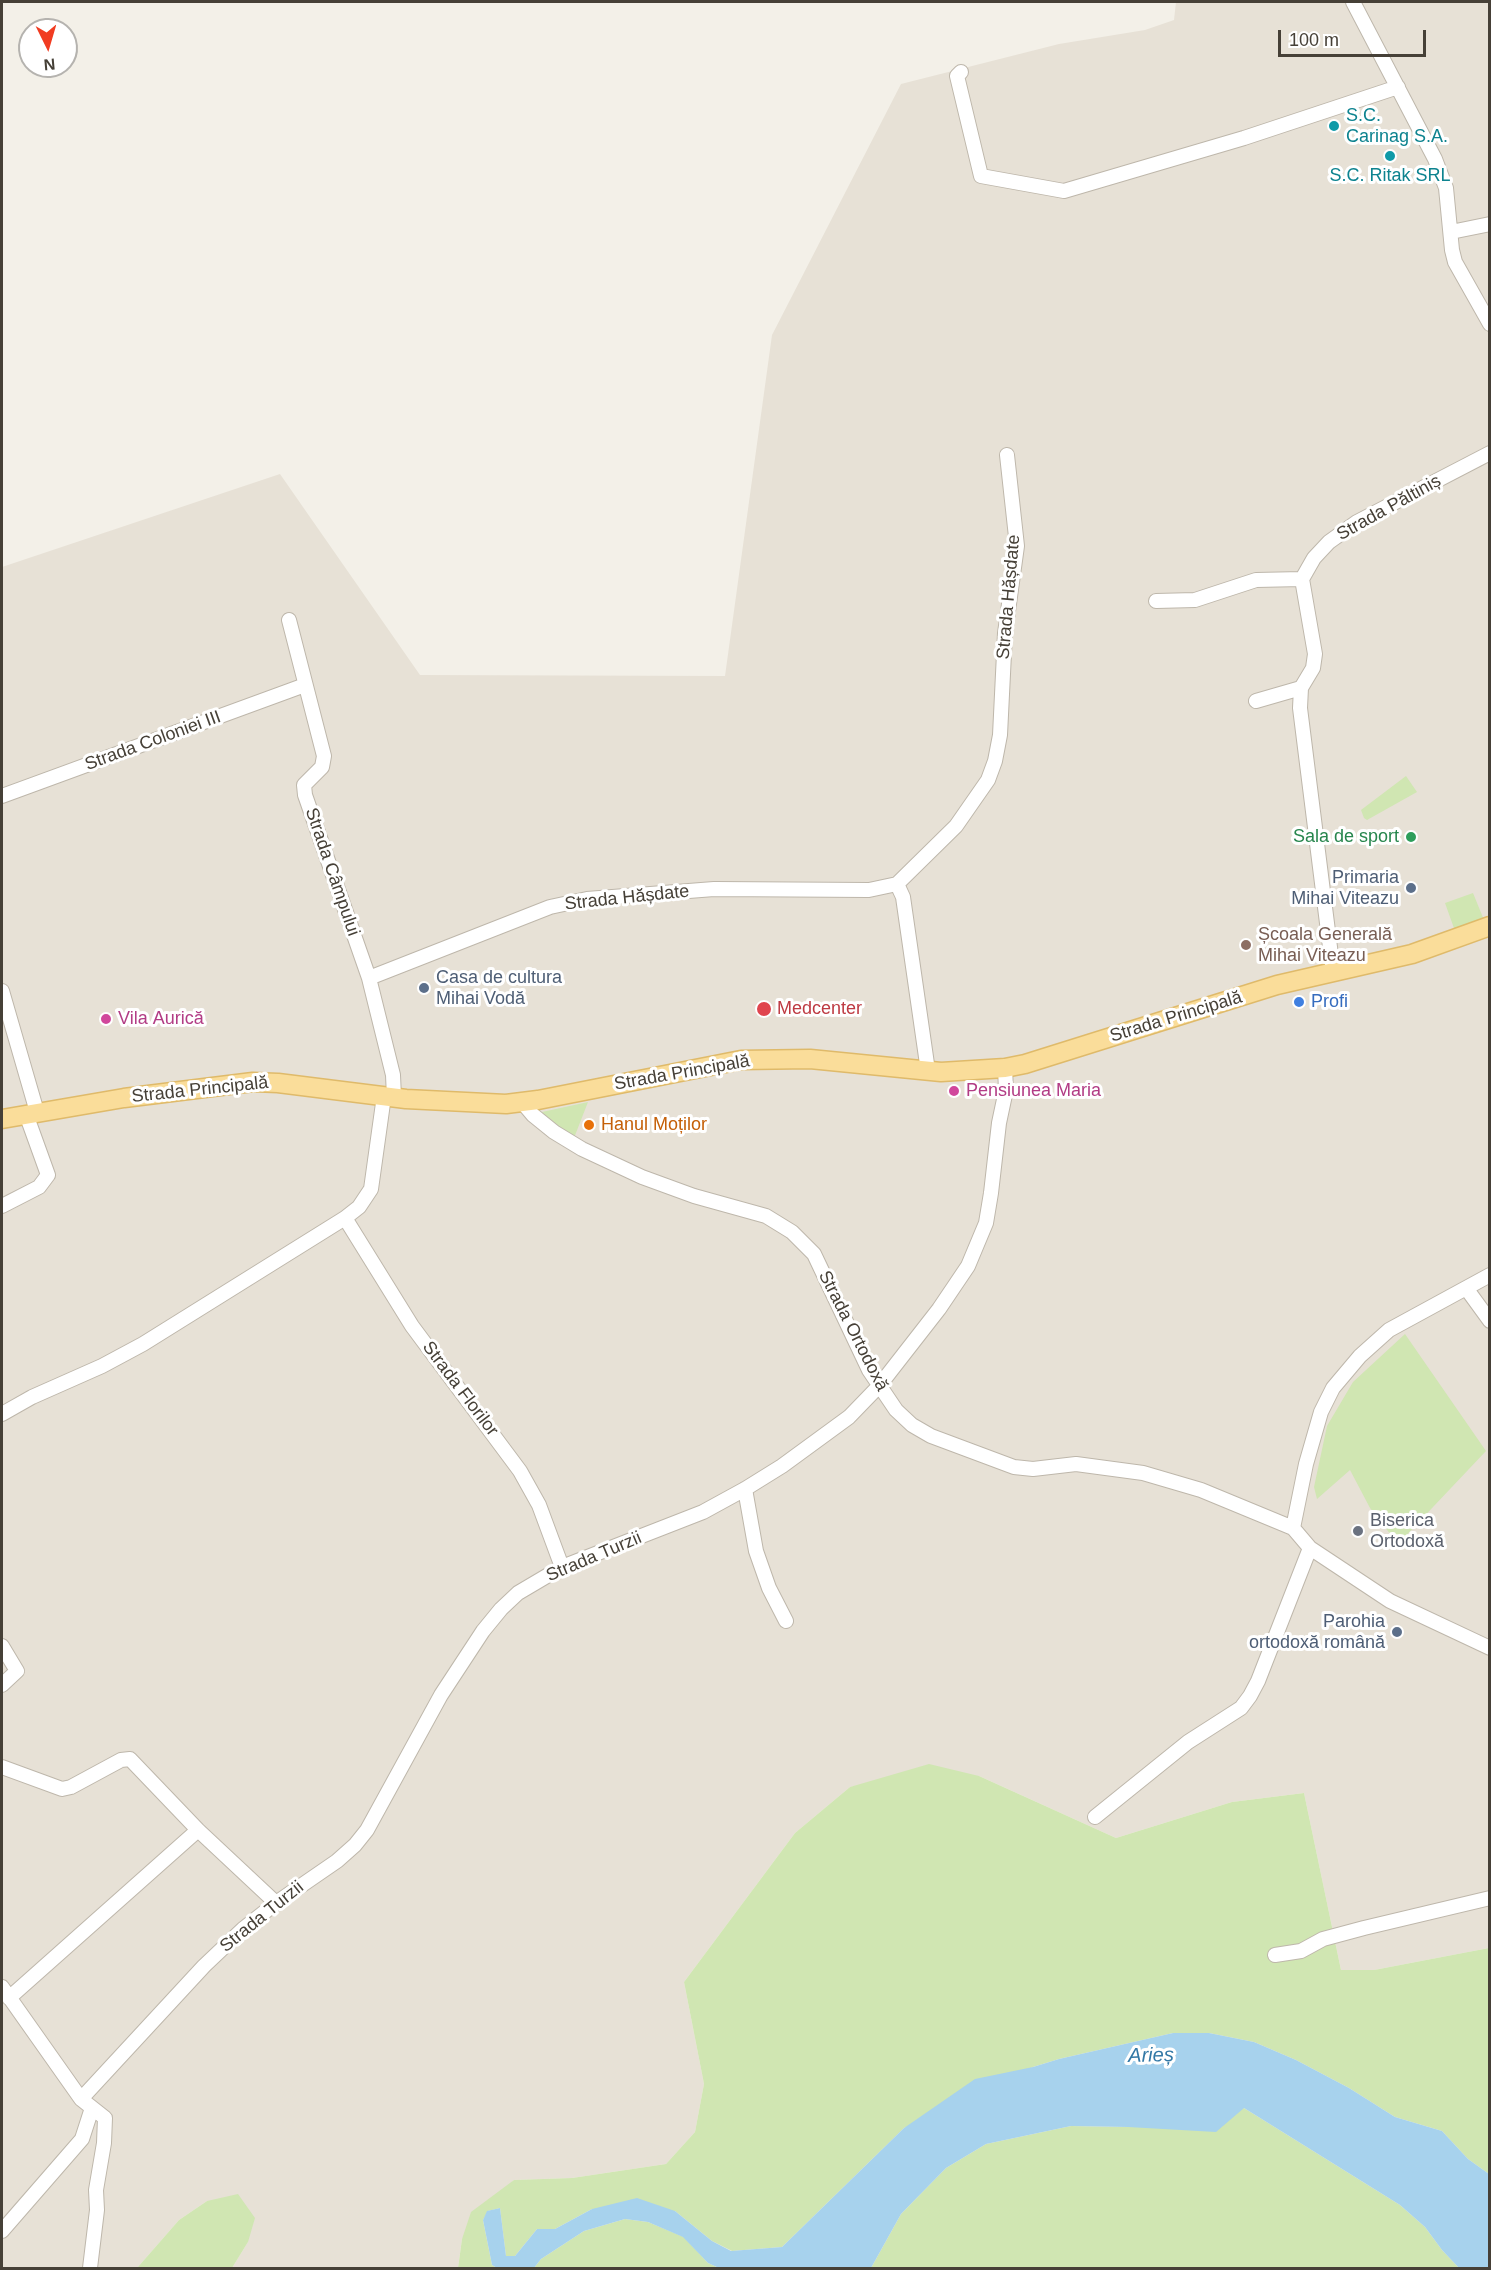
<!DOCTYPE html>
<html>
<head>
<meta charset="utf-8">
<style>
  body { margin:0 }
  #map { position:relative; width:1491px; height:2270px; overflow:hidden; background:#f3f0e8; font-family:Helvetica,sans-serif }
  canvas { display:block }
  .frame { position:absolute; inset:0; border:3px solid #464037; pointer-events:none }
  .north { position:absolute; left:18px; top:18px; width:60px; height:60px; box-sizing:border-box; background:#fff; border:2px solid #b5b3af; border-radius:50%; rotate:175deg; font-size:16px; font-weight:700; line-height:24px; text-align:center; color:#464037 }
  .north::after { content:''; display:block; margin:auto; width:21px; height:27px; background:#f13c21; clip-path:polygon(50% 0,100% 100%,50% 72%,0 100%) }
  .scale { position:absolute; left:1278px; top:30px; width:148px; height:27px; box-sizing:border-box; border:3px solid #464037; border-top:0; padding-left:8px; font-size:18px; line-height:21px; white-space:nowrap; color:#464037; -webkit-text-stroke:4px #fff; paint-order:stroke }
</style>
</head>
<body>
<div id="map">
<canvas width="1491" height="2270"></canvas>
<div class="frame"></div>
<div class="north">N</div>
<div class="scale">100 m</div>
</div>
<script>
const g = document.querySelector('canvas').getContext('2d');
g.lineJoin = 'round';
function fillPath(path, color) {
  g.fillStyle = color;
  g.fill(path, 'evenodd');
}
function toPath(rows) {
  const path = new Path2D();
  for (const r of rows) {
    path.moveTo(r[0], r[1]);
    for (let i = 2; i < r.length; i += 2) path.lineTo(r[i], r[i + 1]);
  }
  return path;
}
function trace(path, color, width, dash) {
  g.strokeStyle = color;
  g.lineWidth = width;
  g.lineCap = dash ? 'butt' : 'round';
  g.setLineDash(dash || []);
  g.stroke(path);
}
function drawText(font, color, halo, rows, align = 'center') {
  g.font = font + ' Helvetica,sans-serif';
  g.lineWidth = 6;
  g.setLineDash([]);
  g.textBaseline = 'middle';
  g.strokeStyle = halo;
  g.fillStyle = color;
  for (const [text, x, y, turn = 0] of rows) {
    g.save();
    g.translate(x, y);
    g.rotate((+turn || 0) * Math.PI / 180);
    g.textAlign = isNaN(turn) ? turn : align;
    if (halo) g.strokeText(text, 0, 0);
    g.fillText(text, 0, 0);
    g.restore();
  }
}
const residential = toPath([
  [1176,2,1489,2,1489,1948,1374,1970,1341,1970,1304,1793,1232,1802,1116,1838,979,1776,850,1787,795,1833,684,1982,704,2084,695,2132,666,2164,572,2178,514,2180,462,2239,458,2268,232,2268,248,2242,207,2201,179,2220,137,2268,2,2268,2,567,280,474,420,675,725,676,772,335,901,84,1059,44,1145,30,1174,20]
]);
const green = toPath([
  [1406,776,1417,792,1367,820,1364,818,1361,810],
  [1473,893,1484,920,1455,931,1445,903],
  [588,1102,574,1138,554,1128,542,1112],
  [1405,1334,1486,1451,1398,1544,1370,1508,1350,1470,1317,1499,1314,1487,1327,1426,1353,1382],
  [929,1764,979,1776,1116,1838,1232,1802,1304,1793,1341,1970,1374,1970,1489,1948,1489,2174,1468,2159,1442,2131,1395,2117,1349,2088,1296,2060,1254,2042,1209,2033,1173,2033,1059,2059,1033,2067,904,2128,782,2247,732,2251,712,2241,675,2211,592,2209,555,2229,537,2229,515,2256,506,2256,500,2208,488,2211,483,2220,492,2265,497,2268,458,2268,462,2239,471,2212,514,2180,572,2178,666,2164,695,2132,704,2084,684,1982,795,1833,850,1787],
  [1244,2108,1400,2205,1425,2227,1442,2250,1459,2268,871,2268,901,2214,946,2168,986,2144,1071,2126,1128,2127],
  [238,2194,255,2218,248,2242,232,2268,137,2268,179,2220,207,2201],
  [625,2219,648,2222,684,2237,708,2263,719,2268,534,2268,541,2259,584,2231]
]);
const water = toPath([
  [1173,2033,1209,2033,1254,2042,1296,2060,1349,2088,1395,2117,1442,2131,1468,2159,1489,2174,1489,2268,1459,2268,1442,2250,1425,2227,1400,2205,1244,2108,1216,2132,1128,2127,1071,2126,986,2144,946,2168,901,2214,871,2268,719,2268,708,2263,683,2237,648,2222,625,2219,584,2231,541,2259,534,2268,497,2268,492,2265,483,2220,487,2211,500,2208,506,2256,515,2256,537,2229,555,2229,592,2209,637,2198,675,2211,712,2241,731,2251,782,2247,904,2128,975,2079,1033,2067,1059,2059]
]);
const minor = toPath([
  [1353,2,1435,159,1446,188,1452,250,1455,262,1490,324],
  [961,72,957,76,981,176,1064,191,1244,138,1398,87],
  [1451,232,1490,224],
  [1156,601,1195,600,1256,580,1302,579],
  [289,620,324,756,322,767,304,785,305,795,369,978,393,1075,394,1097],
  [1256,701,1301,688],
  [2,796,305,685],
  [897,884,903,897,928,1071],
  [1333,971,1300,708,1301,688,1313,668,1315,654,1302,579,1314,558,1329,542,1357,522,1490,453],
  [369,978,550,907,587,899,714,889,869,890,897,884,956,826,988,780,995,761,1000,735,1005,633,1017,546,1007,455],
  [2,991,37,1112],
  [522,1102,533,1115,554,1132,582,1149,642,1177,694,1196,766,1216,792,1232,814,1254,869,1370,896,1410,912,1425,931,1436,1014,1467,1033,1469,1076,1464,1143,1473,1201,1490,1293,1528,1310,1548,1390,1601,1490,1648],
  [2,1206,39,1187,48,1175,26,1114],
  [345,1218,412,1326,520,1471,539,1505,562,1567],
  [1466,1288,1490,1321],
  [2,1414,32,1397,102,1366,143,1344,345,1218,359,1207,371,1189,384,1096],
  [745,1489,756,1551,769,1588,786,1621],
  [1293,1528,1306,1464,1321,1412,1333,1388,1360,1356,1389,1330,1490,1275],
  [2,1646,17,1671,2,1685],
  [2,1767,62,1789,71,1787,121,1760,130,1759,198,1830,276,1903],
  [1095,1817,1188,1742,1241,1708,1250,1696,1258,1681,1310,1548],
  [1275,1955,1301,1951,1323,1939,1364,1928,1490,1898],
  [2,1987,81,2099,105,2118,104,2143,96,2190,97,2210,90,2268],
  [9,1998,198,1830],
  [81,2099,204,1966,243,1929,276,1903,337,1861,355,1845,367,1830,441,1695,483,1631,501,1609,518,1593,562,1567,703,1512,745,1489,782,1466,849,1417,879,1386,939,1309,968,1266,986,1223,991,1193,999,1123,1006,1090,1005,1068],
  [2,2231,82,2139,92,2108]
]);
const major = toPath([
  [2,1119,124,1098,253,1082,278,1083,406,1099,506,1104,538,1100,741,1060,810,1059,941,1072,1005,1068,1025,1064,1277,985,1412,954,1490,926]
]);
const markers = [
  [1334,126,6,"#0f9aa8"],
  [1390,156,6,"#0f9aa8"],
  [1411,837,6,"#2e9e5b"],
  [1411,888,6,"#5c6f8a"],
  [1246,945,6,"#8d6e63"],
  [424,988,6,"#5c6f8a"],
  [1299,1002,6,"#3f7fe0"],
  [764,1009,8,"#e0444e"],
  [106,1019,6,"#d1479c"],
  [954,1091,6,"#d1479c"],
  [589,1125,6,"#e8710a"],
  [1358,1531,6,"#6b7280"],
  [1397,1632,6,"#5c6f8a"]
];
const cultureNames = [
  ["S.C.",1346,116],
  ["Carinag S.A.",1346,137],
  ["S.C. Ritak SRL",1390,176,"center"]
];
const streetNames = [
  ["Strada Păltiniș",1389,508,-29],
  ["Strada Hășdate",1009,597,-85],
  ["Strada Coloniei III",153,741,-20],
  ["Strada Câmpului",332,872,71],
  ["Strada Hășdate",627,898,-6],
  ["Strada Principală",1176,1017,-17],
  ["Strada Principală",682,1073,-10],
  ["Strada Principală",200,1090,-6],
  ["Strada Ortodoxă",853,1331,63],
  ["Strada Florilor",460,1389,53],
  ["Strada Turzii",594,1557,-23],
  ["Strada Turzii",262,1917,-39]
];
const leisureNames = [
  ["Sala de sport",1399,837]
];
const serviceNames = [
  ["Primaria",1399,878],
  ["Mihai Viteazu",1399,899],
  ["Casa de cultura",436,978,"left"],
  ["Mihai Vodă",436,999,"left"],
  ["Parohia",1385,1622],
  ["ortodoxă română",1385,1643]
];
const educationNames = [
  ["Școala Generală",1258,935],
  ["Mihai Viteazu",1258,956]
];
const shopNames = [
  ["Profi",1311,1002]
];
const healthNames = [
  ["Medcenter",777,1009]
];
const hotelNames = [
  ["Vila Aurică",118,1019],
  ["Pensiunea Maria",966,1091]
];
const foodNames = [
  ["Hanul Moților",601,1125]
];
const worshipNames = [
  ["Biserica",1370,1521],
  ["Ortodoxă",1370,1542]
];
const waterNames = [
  ["Arieș",1151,2056,-1]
];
fillPath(residential, '#e7e1d6');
fillPath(green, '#d0e6b2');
fillPath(water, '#a7d2ed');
trace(minor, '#beb7ab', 16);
trace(major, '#dfba6a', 21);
trace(minor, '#fff', 14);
trace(major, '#fadd9a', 18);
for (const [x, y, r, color] of markers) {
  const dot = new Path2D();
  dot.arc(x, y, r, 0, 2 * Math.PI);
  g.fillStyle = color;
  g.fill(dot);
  trace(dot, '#fff', 2);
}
drawText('18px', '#0d838f', '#fff', cultureNames, 'left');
drawText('18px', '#464037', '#fff', streetNames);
drawText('18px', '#27864d', '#fff', leisureNames, 'right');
drawText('18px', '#4e5e75', '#fff', serviceNames, 'right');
drawText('18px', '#785e54', '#fff', educationNames, 'left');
drawText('18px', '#366cbe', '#fff', shopNames, 'left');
drawText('18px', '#be3a42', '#fff', healthNames, 'left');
drawText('18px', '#b23c85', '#fff', hotelNames, 'left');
drawText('18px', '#c56008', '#fff', foodNames, 'left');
drawText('18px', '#5b616d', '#fff', worshipNames, 'left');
drawText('italic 20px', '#3278a6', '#fff', waterNames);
</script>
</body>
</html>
